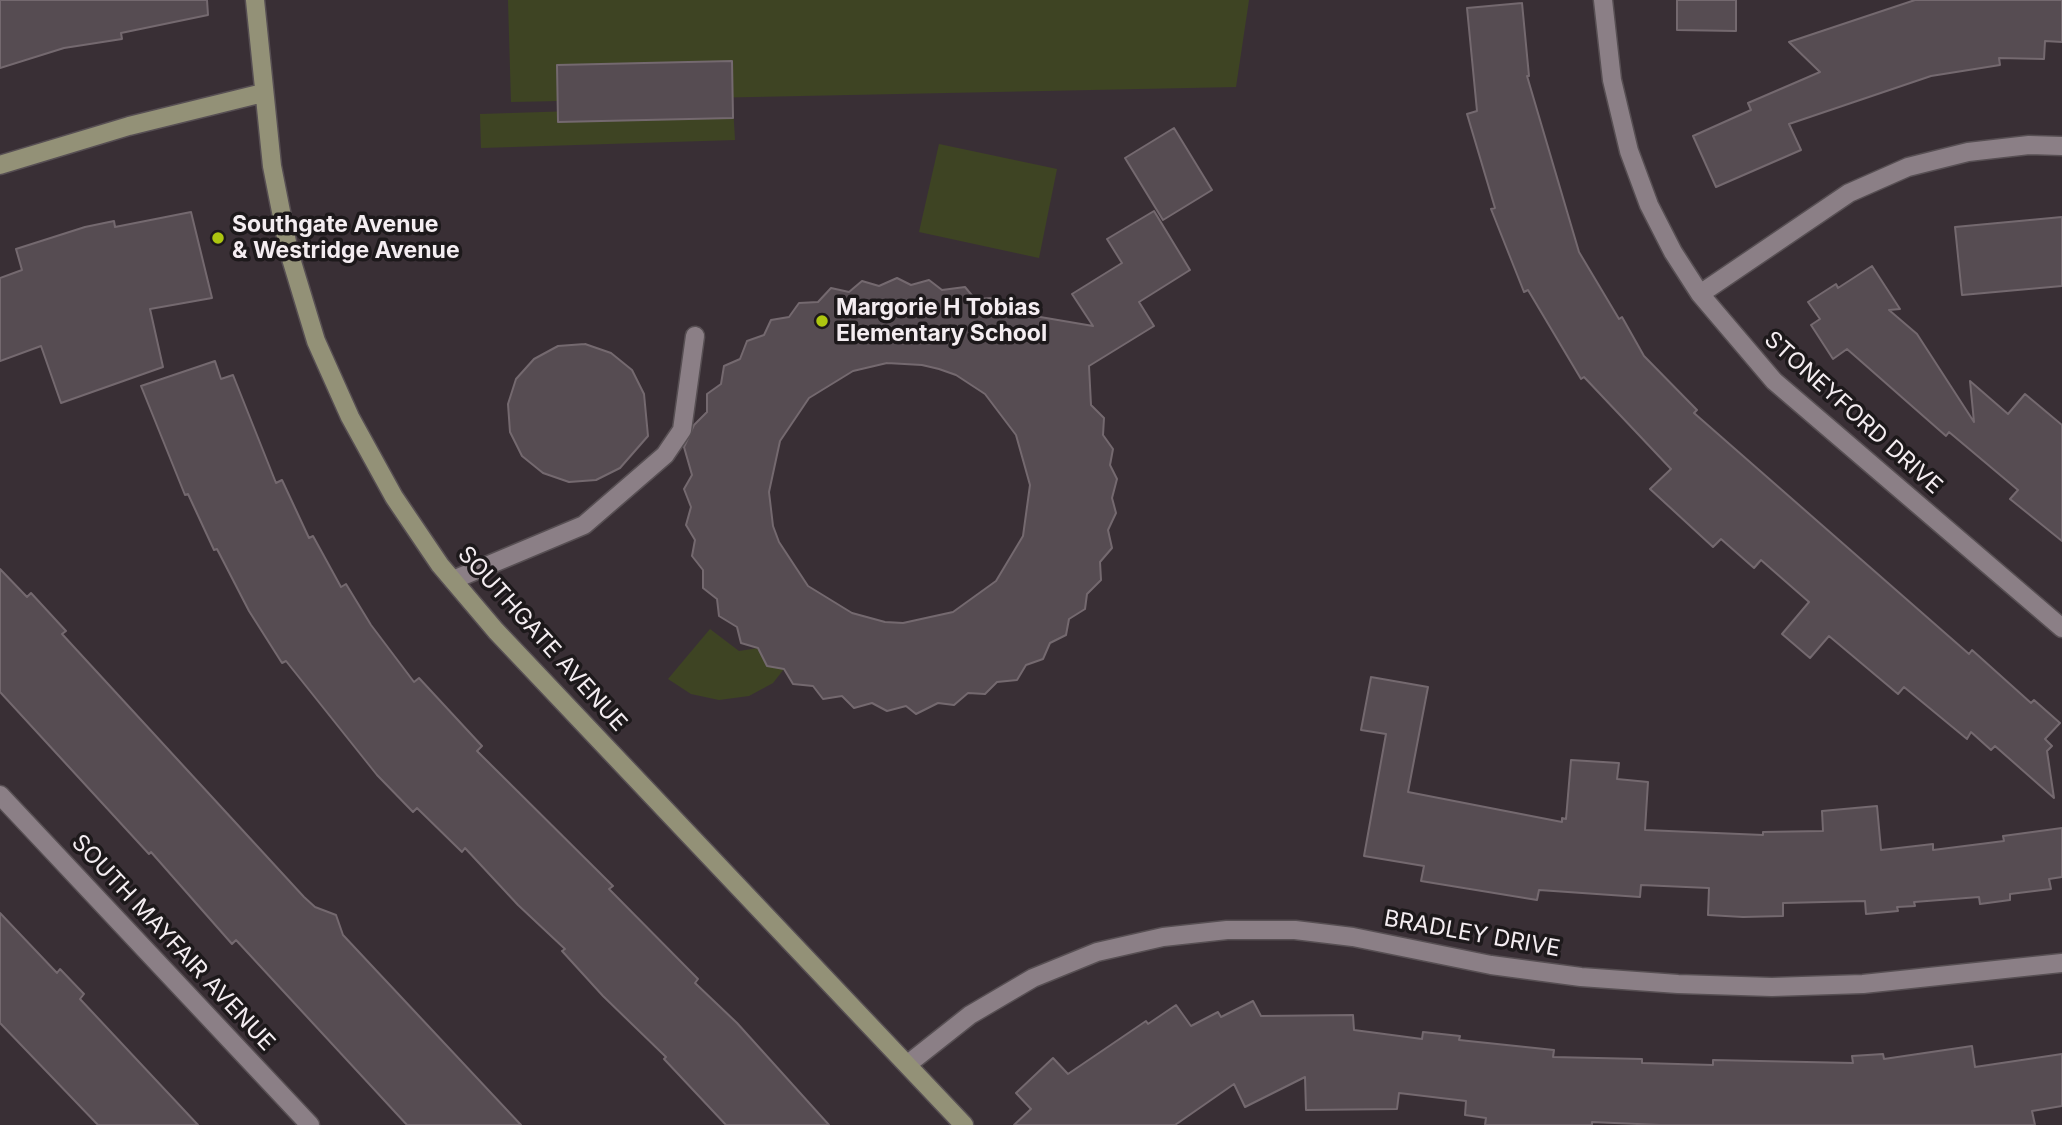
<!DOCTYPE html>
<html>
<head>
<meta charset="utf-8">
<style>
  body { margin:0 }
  canvas { display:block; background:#392f35 }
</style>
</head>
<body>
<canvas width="2062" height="1125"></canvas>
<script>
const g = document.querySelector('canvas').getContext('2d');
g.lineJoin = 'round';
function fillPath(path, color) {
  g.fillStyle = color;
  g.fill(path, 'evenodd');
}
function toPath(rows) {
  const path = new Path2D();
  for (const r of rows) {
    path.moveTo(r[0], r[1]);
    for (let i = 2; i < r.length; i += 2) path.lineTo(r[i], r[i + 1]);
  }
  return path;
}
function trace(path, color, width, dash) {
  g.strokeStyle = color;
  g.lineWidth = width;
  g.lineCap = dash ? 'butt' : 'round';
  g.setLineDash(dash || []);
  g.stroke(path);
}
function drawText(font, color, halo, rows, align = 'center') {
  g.font = font + ' Inter,sans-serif';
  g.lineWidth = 7;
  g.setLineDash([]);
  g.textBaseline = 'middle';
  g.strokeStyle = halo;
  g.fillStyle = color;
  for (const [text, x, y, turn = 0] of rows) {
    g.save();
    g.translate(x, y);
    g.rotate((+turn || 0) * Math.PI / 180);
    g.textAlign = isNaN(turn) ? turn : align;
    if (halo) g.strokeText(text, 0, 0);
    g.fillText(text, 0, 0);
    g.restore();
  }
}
const green = toPath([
  [508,0,1249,0,1236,87,511,102],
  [733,106,735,140,481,148,480,114],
  [939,144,1057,169,1039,258,919,232],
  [710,629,739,651,758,648,784,669,773,683,749,696,719,700,691,694,668,679]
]);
const building = toPath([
  [0,0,207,0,208,15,121,33,122,39,64,48,0,68,0,0],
  [1677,0,1736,0,1736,31,1677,30,1677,0],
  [1915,0,2062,0,2062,42,2045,41,2044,59,1999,58,2000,65,1931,76,1789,124,1801,150,1716,187,1693,136,1751,110,1748,103,1820,72,1789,42,1915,0],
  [1522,3,1529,76,1527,76,1579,252,1619,319,1622,317,1644,356,1697,410,1694,413,1969,654,1972,650,2031,703,2034,700,2060,723,2045,739,2052,746,2047,751,2054,798,1995,746,1991,750,1971,732,1967,739,1904,687,1898,694,1829,636,1810,658,1782,634,1809,602,1761,560,1754,568,1721,539,1713,547,1650,489,1671,469,1584,377,1581,379,1528,290,1524,292,1491,209,1495,208,1467,114,1477,111,1467,8,1522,3],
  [732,61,733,118,558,122,557,65,732,61],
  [1174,128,1212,190,1163,220,1125,158,1174,128],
  [1154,211,1190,270,1139,302,1154,326,1089,366,1091,405,1104,418,1103,435,1113,449,1110,465,1117,479,1112,498,1116,513,1108,530,1112,548,1100,562,1101,580,1087,594,1085,609,1069,619,1066,635,1050,643,1043,659,1026,665,1017,680,997,682,985,694,968,693,954,705,938,703,916,714,906,706,887,711,872,703,854,708,842,696,823,699,813,686,793,684,784,669,767,666,758,648,741,643,737,627,719,616,717,599,703,588,703,570,692,556,695,540,686,525,691,507,684,489,692,475,684,447,694,425,707,412,707,394,721,384,724,366,740,359,747,341,764,335,771,320,789,317,799,303,818,302,831,288,849,292,862,281,879,286,897,278,911,285,929,280,942,290,965,287,975,299,994,298,1005,311,1093,326,1072,294,1122,263,1107,239,1154,211],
  [887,363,922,365,939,369,956,375,985,394,1016,435,1030,485,1023,536,996,581,953,612,903,623,885,622,852,613,808,586,779,542,773,526,769,492,780,441,809,398,853,371,887,363],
  [191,212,212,298,150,309,163,367,61,403,41,346,0,361,0,278,22,270,16,249,85,227,114,221,115,227,191,212],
  [2062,217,2062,286,1962,295,1955,227,2062,217],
  [1872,266,1900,309,1889,310,1917,334,1974,422,1970,381,2008,414,2025,394,2062,425,2062,541,2010,499,2018,490,1949,432,1946,436,1847,349,1833,359,1811,325,1820,319,1808,302,1836,284,1838,288,1872,266],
  [585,344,611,353,632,370,644,394,648,436,620,468,596,480,569,482,543,473,522,456,510,432,508,404,516,379,534,359,558,346,585,344],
  [215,361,221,379,233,375,276,483,282,480,309,538,313,536,341,587,346,584,371,625,414,682,419,678,482,746,477,751,613,886,609,889,698,979,695,983,737,1023,829,1125,726,1125,664,1059,666,1057,603,996,562,951,565,949,518,905,465,848,462,852,417,808,413,812,377,775,286,661,282,663,249,611,217,549,214,550,188,494,185,495,141,386,215,361],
  [0,569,27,597,31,593,66,631,62,634,304,897,315,907,336,915,343,935,521,1125,407,1125,236,940,232,944,151,852,149,854,0,692,0,569],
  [1371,677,1428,687,1408,792,1562,822,1562,818,1566,819,1571,760,1619,763,1617,779,1648,782,1645,830,1763,835,1763,832,1823,831,1822,811,1877,806,1881,850,1933,844,1933,850,2004,841,2003,836,2062,828,2062,877,2049,879,2051,889,2010,894,2010,900,1980,904,1979,897,1914,902,1915,906,1897,907,1898,911,1866,914,1865,901,1783,903,1783,916,1743,917,1708,915,1709,888,1641,885,1640,897,1539,890,1537,900,1421,881,1424,866,1364,856,1386,734,1361,730,1371,677],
  [0,913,57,973,60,969,84,994,80,999,198,1125,98,1125,0,1023,0,913],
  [1253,1001,1261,1016,1353,1015,1354,1030,1422,1039,1423,1032,1460,1036,1459,1040,1554,1050,1553,1057,1642,1059,1642,1063,1713,1065,1713,1060,1853,1063,1852,1056,1883,1054,1884,1059,1972,1046,1975,1067,2062,1054,2062,1106,2032,1111,2035,1125,1660,1125,1592,1122,1592,1125,1485,1125,1486,1118,1465,1115,1466,1101,1399,1093,1397,1109,1306,1110,1305,1077,1245,1107,1234,1084,1175,1125,1014,1125,1031,1109,1016,1093,1053,1058,1068,1074,1146,1021,1148,1024,1176,1005,1191,1026,1218,1012,1221,1017,1253,1001]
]);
const lane = toPath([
  [453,580,584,525,665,455,682,430,695,336]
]);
const street = toPath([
  [1603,0,1612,80,1629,151,1649,205,1673,252,1700,294,1774,381,2062,628],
  [1700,294,1849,193,1908,167,1968,152,2029,145,2062,146],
  [0,795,310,1125],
  [908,1064,970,1015,1033,978,1097,952,1163,937,1227,930,1295,930,1353,937,1491,965,1581,977,1678,984,1772,987,1863,984,2062,963]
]);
const secondary = toPath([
  [255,0,272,166,289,252,316,341,350,417,394,497,440,565,496,631,964,1125],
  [0,165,129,126,263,93]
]);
const markers = [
  [218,238,7,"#adc610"],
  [822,321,7,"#adc610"]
];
const poiNames = [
  ["Southgate Avenue",232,225],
  ["& Westridge Avenue",232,251],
  ["Margorie H Tobias",836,308],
  ["Elementary School",836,334]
];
const streetNames = [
  ["STONEYFORD DRIVE",1853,413,42],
  ["SOUTHGATE AVENUE",542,639,48],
  ["BRADLEY DRIVE",1472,934,10],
  ["SOUTH MAYFAIR AVENUE",173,943,47]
];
fillPath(green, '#3e4423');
fillPath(building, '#564c52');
trace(building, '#74696f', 2);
trace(lane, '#574f53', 21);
trace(street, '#574f53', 21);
trace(secondary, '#574f53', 21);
trace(lane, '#8b7f86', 18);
trace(street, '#8b7f86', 18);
trace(secondary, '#939177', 18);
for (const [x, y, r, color] of markers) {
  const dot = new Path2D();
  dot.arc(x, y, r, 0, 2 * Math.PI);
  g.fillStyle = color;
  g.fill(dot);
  trace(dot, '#1d191b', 2.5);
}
drawText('bold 23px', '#f4edf1', '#1d191b', poiNames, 'left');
drawText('23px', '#f4edf1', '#1d191b', streetNames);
</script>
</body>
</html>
